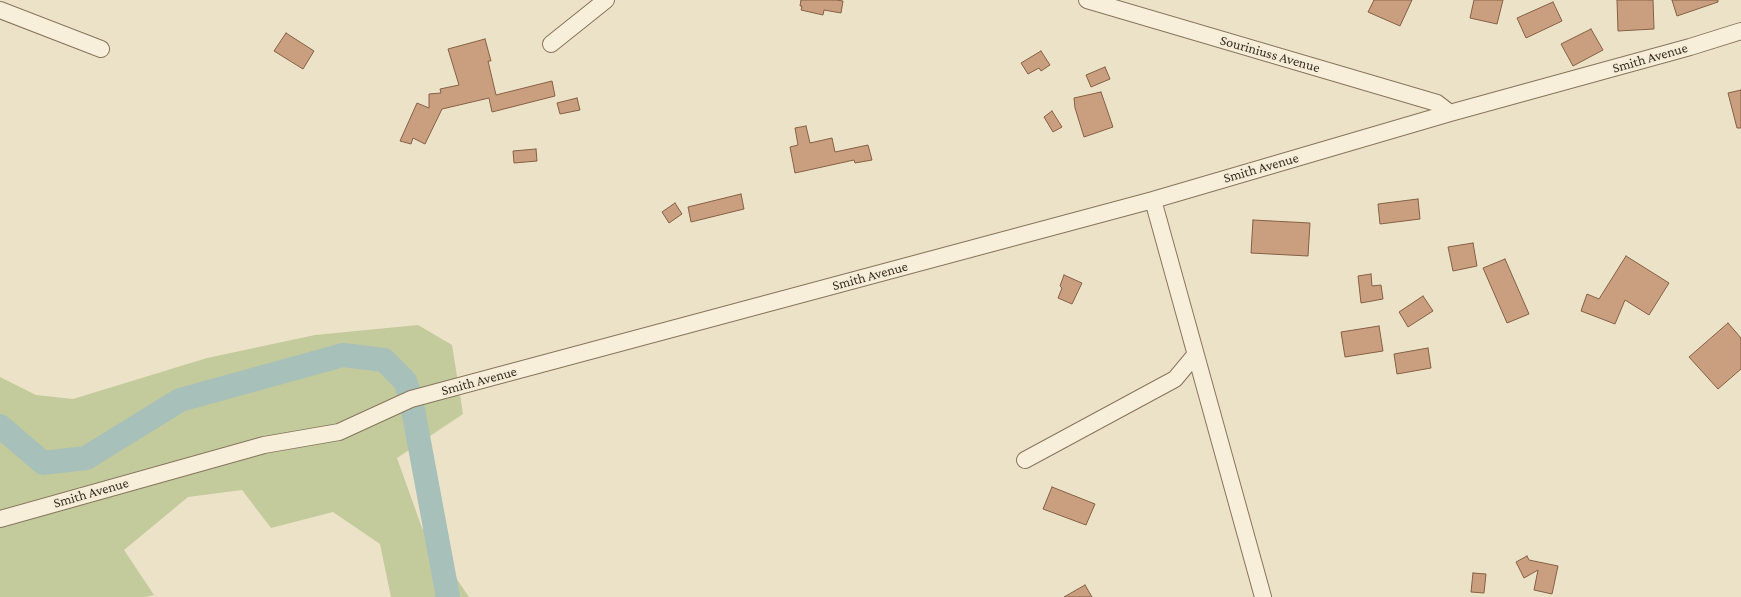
<!DOCTYPE html>
<html>
<head>
<meta charset="utf-8">
<style>
  body { margin:0 }
  canvas { display:block; background:#ece2c7 }
</style>
</head>
<body>
<canvas width="1741" height="597"></canvas>
<script>
const g = document.querySelector('canvas').getContext('2d');
g.lineJoin = 'round';
function fillPath(path, color) {
  g.fillStyle = color;
  g.fill(path, 'evenodd');
}
function toPath(rows) {
  const path = new Path2D();
  for (const r of rows) {
    path.moveTo(r[0], r[1]);
    for (let i = 2; i < r.length; i += 2) path.lineTo(r[i], r[i + 1]);
  }
  return path;
}
function trace(path, color, width, dash) {
  g.strokeStyle = color;
  g.lineWidth = width;
  g.lineCap = dash ? 'butt' : 'round';
  g.setLineDash(dash || []);
  g.stroke(path);
}
function drawText(font, color, halo, rows, align = 'center') {
  g.font = font + ' "Crimson Pro",serif';
  g.lineWidth = 4.5;
  g.setLineDash([]);
  g.textBaseline = 'middle';
  g.strokeStyle = halo;
  g.fillStyle = color;
  for (const [text, x, y, turn = 0] of rows) {
    g.save();
    g.translate(x, y);
    g.rotate((+turn || 0) * Math.PI / 180);
    g.textAlign = isNaN(turn) ? turn : align;
    if (halo) g.strokeText(text, 0, 0);
    g.fillText(text, 0, 0);
    g.restore();
  }
}
const green = toPath([
  [418,325,452,345,463,414,397,458,422,528,469,597,391,597,380,544,333,512,271,528,242,490,188,497,124,550,154,595,145,597,0,597,0,377,36,395,73,399,207,358,315,335]
]);
const river = toPath([
  [0,426,43,463,86,458,180,400,343,355,384,360,405,381,411,399,448,597]
]);
const building = toPath([
  [801,0,836,0,843,1,841,13,824,10,823,15,801,10,802,6,800,6,801,0],
  [1374,0,1412,0,1400,26,1368,12,1374,0],
  [1474,0,1503,0,1497,24,1470,18,1474,0],
  [1617,0,1653,0,1654,29,1618,31,1617,0],
  [1672,0,1718,0,1718,2,1677,16,1672,0],
  [1553,2,1562,21,1526,38,1517,18,1553,2],
  [1591,29,1603,50,1573,66,1561,44,1591,29],
  [286,33,314,51,303,69,274,51,286,33],
  [485,39,491,61,488,61,496,95,552,81,555,96,492,112,489,98,442,109,425,144,413,138,411,144,400,141,417,103,429,108,429,94,441,93,440,89,459,85,448,49,485,39],
  [1041,51,1050,65,1041,71,1039,68,1028,74,1021,63,1041,51],
  [1105,67,1110,79,1091,87,1086,75,1105,67],
  [1741,90,1741,128,1737,128,1728,93,1741,90],
  [1101,92,1113,127,1084,137,1075,108,1074,98,1101,92],
  [577,98,580,110,560,114,557,103,577,98],
  [1052,111,1062,127,1053,132,1044,117,1052,111],
  [806,126,810,143,832,138,835,152,868,145,872,160,855,163,854,160,795,173,790,147,798,145,795,128,806,126],
  [536,149,537,161,514,163,513,151,536,149],
  [741,194,744,209,691,222,688,207,741,194],
  [1418,199,1420,219,1380,224,1378,204,1418,199],
  [675,203,682,214,669,223,662,212,675,203],
  [1253,220,1310,223,1308,256,1251,253,1253,220],
  [1473,243,1477,266,1453,271,1448,247,1473,243],
  [1626,256,1669,283,1649,315,1625,300,1615,324,1581,311,1587,294,1599,299,1626,256],
  [1505,259,1529,314,1507,323,1483,268,1505,259],
  [1371,274,1372,286,1381,285,1383,299,1361,303,1358,276,1371,274],
  [1064,275,1082,283,1072,304,1058,298,1062,288,1060,286,1064,275],
  [1423,296,1433,311,1408,327,1399,312,1423,296],
  [1728,323,1741,338,1741,369,1718,389,1689,357,1728,323],
  [1379,326,1383,351,1345,357,1341,332,1379,326],
  [1428,348,1431,368,1397,374,1394,354,1428,348],
  [1052,487,1095,504,1086,525,1043,509,1052,487],
  [1527,556,1529,560,1558,566,1552,594,1534,590,1538,570,1524,578,1516,562,1527,556],
  [1473,573,1486,574,1484,593,1471,592,1473,573],
  [1085,585,1092,597,1064,597,1085,585]
]);
const minor = toPath([
  [1087,0,1437,103,1450,113],
  [0,10,101,49],
  [551,44,606,0],
  [1153,200,1263,597],
  [1025,460,1175,379,1195,355],
  [0,519,264,445,339,432,411,399,1153,200,1450,113,1690,47,1741,31]
]);
const streetNames = [
  ["Souriniuss Avenue",1270,54,16],
  ["Smith Avenue",1650,58,-16],
  ["Smith Avenue",1261,168,-16],
  ["Smith Avenue",870,276,-15],
  ["Smith Avenue",479,381,-15],
  ["Smith Avenue",91,493,-16]
];
fillPath(green, '#c3ca9b');
trace(river, '#a8c0ba', 24);
fillPath(building, '#c99f7f');
trace(building, '#856044', 1);
trace(minor, '#87755d', 18);
trace(minor, '#f7efda', 16);
drawText('14px', '#382c20', '#f4ecd6', streetNames);
</script>
</body>
</html>
